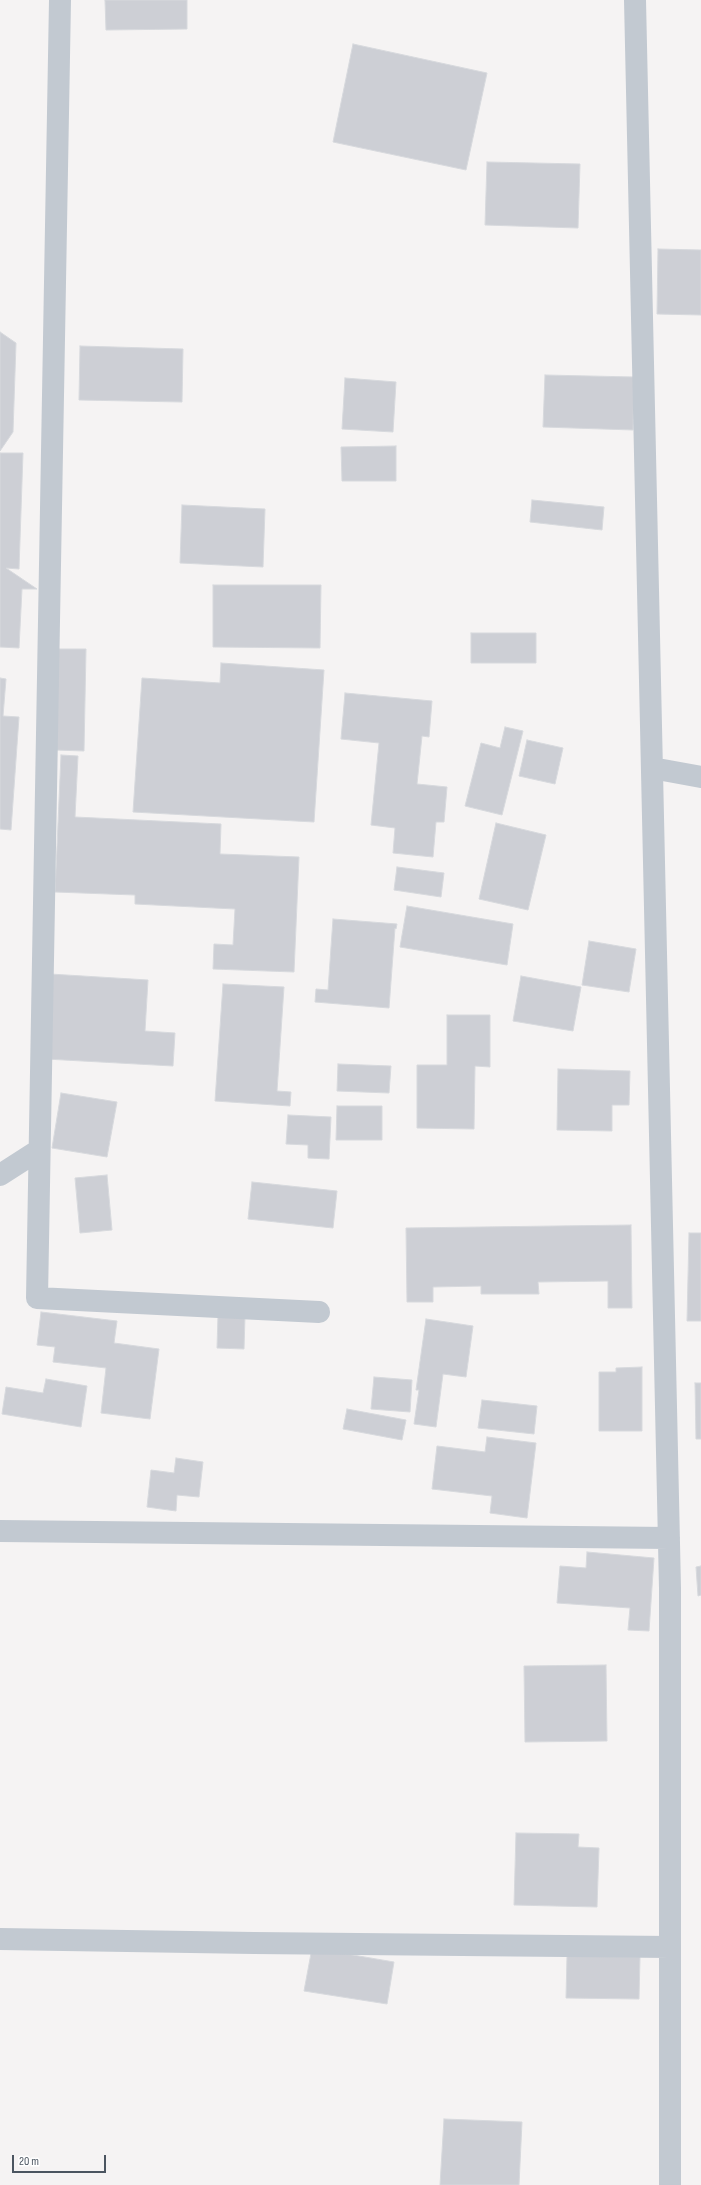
<!DOCTYPE html>
<html>
<head>
<meta charset="utf-8">
<style>
  body { margin:0 }
  #map { position:relative; width:701px; height:2185px; overflow:hidden; background:#f5f3f3; font-family:"Sofia Sans Condensed",sans-serif }
  canvas { display:block }
  .scale { position:absolute; left:12px; top:2155px; width:94px; height:18px; box-sizing:border-box; border:2px solid #4b5560; border-top:0; padding-left:5px; font-size:12px; line-height:14px; white-space:nowrap; color:#4b5560; -webkit-text-stroke:3px #fff; paint-order:stroke }
</style>
</head>
<body>
<div id="map">
<canvas width="701" height="2185"></canvas>
<div class="scale">20 m</div>
</div>
<script>
const g = document.querySelector('canvas').getContext('2d');
g.lineJoin = 'round';
function fillPath(path, color) {
  g.fillStyle = color;
  g.fill(path, 'evenodd');
}
function toPath(rows) {
  const path = new Path2D();
  for (const r of rows) {
    path.moveTo(r[0], r[1]);
    for (let i = 2; i < r.length; i += 2) path.lineTo(r[i], r[i + 1]);
  }
  return path;
}
function trace(path, color, width, dash) {
  g.strokeStyle = color;
  g.lineWidth = width;
  g.lineCap = dash ? 'butt' : 'round';
  g.setLineDash(dash || []);
  g.stroke(path);
}
const building = toPath([
  [105,0,187,0,187,29,106,30,105,0],
  [353,44,487,73,466,170,333,142,353,44],
  [487,162,580,164,578,228,485,225,487,162],
  [658,249,701,250,701,315,657,314,658,249],
  [0,332,16,343,13,432,0,451,0,332],
  [80,346,183,349,182,402,79,400,80,346],
  [545,375,634,377,633,430,543,427,545,375],
  [345,378,396,382,393,432,342,429,345,378],
  [396,446,396,481,342,481,341,447,396,446],
  [0,453,23,453,19,569,6,568,37,589,22,589,19,648,0,647,0,453],
  [532,500,604,507,602,530,530,522,532,500],
  [182,505,265,509,263,567,180,563,182,505],
  [213,585,321,585,320,648,213,647,213,585],
  [471,633,536,633,536,663,471,663,471,633],
  [57,649,86,649,84,751,55,750,57,649],
  [221,663,324,670,314,822,133,812,142,678,220,683,221,663],
  [0,678,6,679,3,716,19,717,11,830,0,829,0,678],
  [345,693,432,701,429,737,422,736,417,784,447,787,444,822,436,822,433,857,393,853,395,828,371,825,379,743,341,739,345,693],
  [505,727,523,731,502,815,465,806,481,743,500,748,505,727],
  [527,740,563,748,555,784,519,776,527,740],
  [61,755,78,756,75,817,221,824,220,854,299,857,294,972,213,969,214,944,233,945,235,909,135,904,135,895,55,892,61,755],
  [496,823,546,835,528,910,479,899,496,823],
  [397,867,444,873,441,897,394,890,397,867],
  [407,906,513,924,507,965,400,947,407,906],
  [333,919,397,924,396,929,395,928,389,1008,315,1002,316,989,328,990,333,919],
  [589,941,636,949,629,992,582,985,589,941],
  [50,974,148,980,145,1031,175,1033,173,1066,46,1059,50,974],
  [521,976,581,987,573,1031,513,1021,521,976],
  [223,984,284,987,277,1091,291,1092,290,1106,215,1101,223,984],
  [447,1015,490,1015,490,1067,475,1066,474,1129,417,1128,417,1065,447,1065,447,1015],
  [338,1064,391,1066,389,1093,337,1091,338,1064],
  [558,1069,630,1071,629,1105,612,1105,612,1131,557,1130,558,1069],
  [61,1093,117,1102,107,1157,52,1148,61,1093],
  [337,1106,382,1106,382,1140,336,1140,337,1106],
  [288,1115,331,1117,329,1159,308,1158,308,1145,286,1144,288,1115],
  [107,1175,112,1230,80,1233,75,1178,107,1175],
  [252,1182,337,1191,333,1228,248,1219,252,1182],
  [631,1225,632,1308,608,1308,608,1281,538,1282,539,1294,481,1294,481,1286,433,1287,433,1302,407,1302,406,1228,631,1225],
  [689,1233,701,1233,701,1321,687,1321,689,1233],
  [41,1312,117,1321,114,1343,159,1349,150,1419,101,1413,106,1368,53,1362,55,1347,37,1345,41,1312],
  [218,1315,245,1316,244,1349,217,1348,218,1315],
  [426,1319,473,1326,466,1377,443,1374,436,1427,414,1424,419,1390,416,1390,426,1319],
  [642,1367,642,1431,599,1431,599,1372,616,1372,616,1368,642,1367],
  [374,1377,412,1380,410,1412,371,1409,374,1377],
  [46,1379,87,1386,81,1427,2,1414,6,1387,43,1393,46,1379],
  [695,1383,701,1383,701,1439,696,1439,695,1383],
  [482,1400,537,1406,534,1434,478,1428,482,1400],
  [347,1409,406,1420,402,1440,343,1429,347,1409],
  [487,1437,536,1443,527,1518,490,1513,492,1496,432,1489,437,1446,485,1452,487,1437],
  [176,1458,203,1462,199,1497,177,1495,176,1511,147,1507,151,1470,174,1473,176,1458],
  [587,1552,654,1558,649,1631,628,1630,630,1608,557,1603,560,1566,586,1568,587,1552],
  [701,1566,701,1595,698,1596,696,1567,701,1566],
  [606,1665,607,1741,525,1742,524,1666,606,1665],
  [516,1833,579,1834,578,1847,599,1848,597,1907,514,1905,516,1833],
  [312,1948,394,1962,387,2004,304,1991,312,1948],
  [567,1956,640,1957,639,1999,566,1998,567,1956],
  [444,2119,522,2122,519,2185,440,2185,444,2119]
]);
const street = toPath([
  [60,0,37,1298,319,1312],
  [635,0,670,1588,670,2185],
  [652,768,701,777],
  [0,1175,39,1150],
  [0,1531,669,1538],
  [0,1939,254,1943,670,1947]
]);
fillPath(building, '#cdcfd5');
trace(building, '#d7d9dd', 1);
trace(street, '#c2c9d1', 22);
</script>
</body>
</html>
